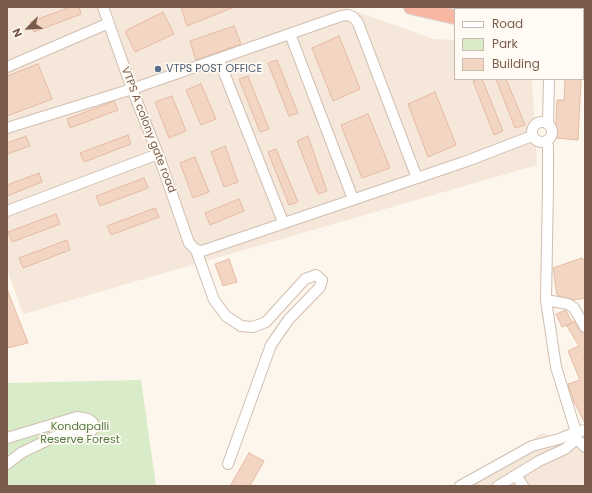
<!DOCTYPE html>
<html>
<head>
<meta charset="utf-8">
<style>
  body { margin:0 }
  #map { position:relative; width:592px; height:493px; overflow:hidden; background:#fdf6ec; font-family:Poppins,sans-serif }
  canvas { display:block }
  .frame { position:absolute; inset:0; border:8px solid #7a5c4d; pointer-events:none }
  .legend { position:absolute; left:454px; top:8px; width:130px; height:72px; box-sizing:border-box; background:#fffaf3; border:1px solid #cabbb1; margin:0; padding:5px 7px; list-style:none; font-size:12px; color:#7a5c4d }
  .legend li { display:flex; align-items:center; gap:8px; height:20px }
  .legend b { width:20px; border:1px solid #cabbb1 }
  .north { position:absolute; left:8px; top:8px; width:40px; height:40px; -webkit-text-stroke:3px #fffaf3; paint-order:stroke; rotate:246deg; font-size:11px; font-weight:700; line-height:16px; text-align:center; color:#7a5c4d }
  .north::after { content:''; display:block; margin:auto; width:14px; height:18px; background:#7a5c4d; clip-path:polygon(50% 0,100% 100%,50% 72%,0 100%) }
</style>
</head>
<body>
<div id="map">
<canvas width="592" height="493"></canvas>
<div class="frame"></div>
<ul class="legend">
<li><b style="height:5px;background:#fff"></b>Road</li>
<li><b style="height:11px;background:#d8ecc9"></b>Park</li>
<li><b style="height:11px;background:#f3d5c3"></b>Building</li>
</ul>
<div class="north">N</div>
</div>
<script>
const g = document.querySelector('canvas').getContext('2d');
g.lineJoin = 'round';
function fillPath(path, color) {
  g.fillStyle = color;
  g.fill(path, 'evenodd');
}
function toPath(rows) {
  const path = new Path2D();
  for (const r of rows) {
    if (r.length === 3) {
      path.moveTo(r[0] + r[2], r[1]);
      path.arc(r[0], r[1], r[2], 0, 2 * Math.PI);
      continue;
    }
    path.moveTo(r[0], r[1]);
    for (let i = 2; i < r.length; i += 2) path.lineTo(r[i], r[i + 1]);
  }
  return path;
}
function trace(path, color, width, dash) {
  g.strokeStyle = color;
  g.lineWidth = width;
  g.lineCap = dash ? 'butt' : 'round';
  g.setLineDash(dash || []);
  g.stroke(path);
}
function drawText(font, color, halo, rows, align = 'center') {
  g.font = font + ' Poppins,sans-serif';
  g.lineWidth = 3.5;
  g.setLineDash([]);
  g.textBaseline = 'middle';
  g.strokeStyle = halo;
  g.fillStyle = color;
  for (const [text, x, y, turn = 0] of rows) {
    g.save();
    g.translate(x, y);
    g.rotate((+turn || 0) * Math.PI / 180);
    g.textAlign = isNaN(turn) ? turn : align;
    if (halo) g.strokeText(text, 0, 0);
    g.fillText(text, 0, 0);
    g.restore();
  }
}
const residential = toPath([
  [7,7,343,7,434,39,455,40,455,79,532,79,537,165,23,314,7,269],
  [542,433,585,445,585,486,469,486]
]);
const green = toPath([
  [141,380,156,486,7,486,7,383]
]);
const building = toPath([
  [70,7,79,7,81,14,34,32,30,22,70,7],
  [181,7,232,7,232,8,187,26,181,7],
  [163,12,174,34,135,52,125,31,163,12],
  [234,26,241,44,196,60,190,41,234,26],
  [339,36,360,89,333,101,312,48,339,36],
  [277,60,298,113,289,116,268,63,277,60],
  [38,64,52,99,7,116,7,76,38,64],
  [248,76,269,129,260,132,239,79,248,76],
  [480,79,482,79,503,131,494,135,473,81,480,79],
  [496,79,506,79,525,125,515,128,496,79],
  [565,79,581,79,578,140,555,138,557,100,564,100,565,79],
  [201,84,216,119,201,125,186,90,201,84],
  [435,92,456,145,428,157,408,104,435,92],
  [172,96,186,131,169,138,155,102,172,96],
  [114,101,118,110,70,128,67,119,114,101],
  [368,114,390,168,362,178,341,125,368,114],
  [128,135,131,144,84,162,80,153,128,135],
  [26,136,30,146,7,154,7,143,26,136],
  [308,136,327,191,318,194,297,141,308,136],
  [225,146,238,182,224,187,211,152,225,146],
  [276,149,298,202,289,205,268,152,276,149],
  [195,157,209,192,193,198,180,163,195,157],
  [39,173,42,182,7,196,7,185,39,173],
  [144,178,148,188,100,206,96,196,144,178],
  [239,199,244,211,210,225,205,213,239,199],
  [155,208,159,217,111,235,107,226,155,208],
  [56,214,60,224,12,242,8,232,56,214],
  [67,240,70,250,23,268,19,258,67,240],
  [582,258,583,260,585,259,585,298,573,300,557,295,553,268,582,258],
  [229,259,237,282,223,286,215,264,229,259],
  [7,289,28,343,7,348,7,289],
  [566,310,572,323,562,327,556,314,566,310],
  [574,321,580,331,585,333,585,358,583,359,585,363,585,423,574,402,568,384,580,380,568,351,579,346,567,326,574,321],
  [249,453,264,461,250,486,230,486,249,453]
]);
const minor = toPath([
  [103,7,132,89,158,154,189,243,196,250],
  [529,9,529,7],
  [290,34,353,199],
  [219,60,283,222],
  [7,67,109,23],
  [542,132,10],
  [548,123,549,79],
  [7,128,132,89,341,16,348,15,353,17,358,23,417,178],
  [7,211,158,154],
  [196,250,214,300,226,316,241,326,253,327,266,322,305,279,316,275,322,280,320,287,289,319,271,345,228,464],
  [196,250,202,251,467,161,532,136],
  [546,300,568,304,574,308,585,327],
  [575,437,585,447],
  [7,438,77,417,88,419,93,423,93,429,89,433,82,435,56,436,21,453,7,464],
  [516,475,523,486],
  [460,486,532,446,559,439,576,432,585,430],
  [498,486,539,461,565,449,572,443,575,437,576,432,556,367,546,300,548,186,548,146,546,141]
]);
const highway = toPath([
  [411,7,455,17],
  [467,7,483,9],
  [562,9,585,7],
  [583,17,585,17]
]);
const markers = [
  [158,69,4,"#5c6f8a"]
];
const serviceNames = [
  ["VTPS POST OFFICE",166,69]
];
const streetNames = [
  ["VTPS A colony gate road",148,130,69]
];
const parkNames = [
  ["Kondapalli",80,427],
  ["Reserve Forest",80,440]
];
fillPath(residential, '#f5e8da');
fillPath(green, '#d8ecc9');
fillPath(building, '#f3d5c3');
trace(building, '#e6bba3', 1);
trace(minor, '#d1beb0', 12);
trace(highway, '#dad1cd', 16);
trace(minor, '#fff', 10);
trace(highway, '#f7b7a3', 14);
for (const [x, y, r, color] of markers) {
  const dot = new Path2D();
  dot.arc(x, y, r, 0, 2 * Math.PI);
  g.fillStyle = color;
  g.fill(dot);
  trace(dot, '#fffaf3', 1.5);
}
drawText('11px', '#4e5e75', '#fffaf3', serviceNames, 'left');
drawText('11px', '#7a5c4d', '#fffaf3', streetNames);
drawText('11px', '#537a41', '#fffaf3', parkNames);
</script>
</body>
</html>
